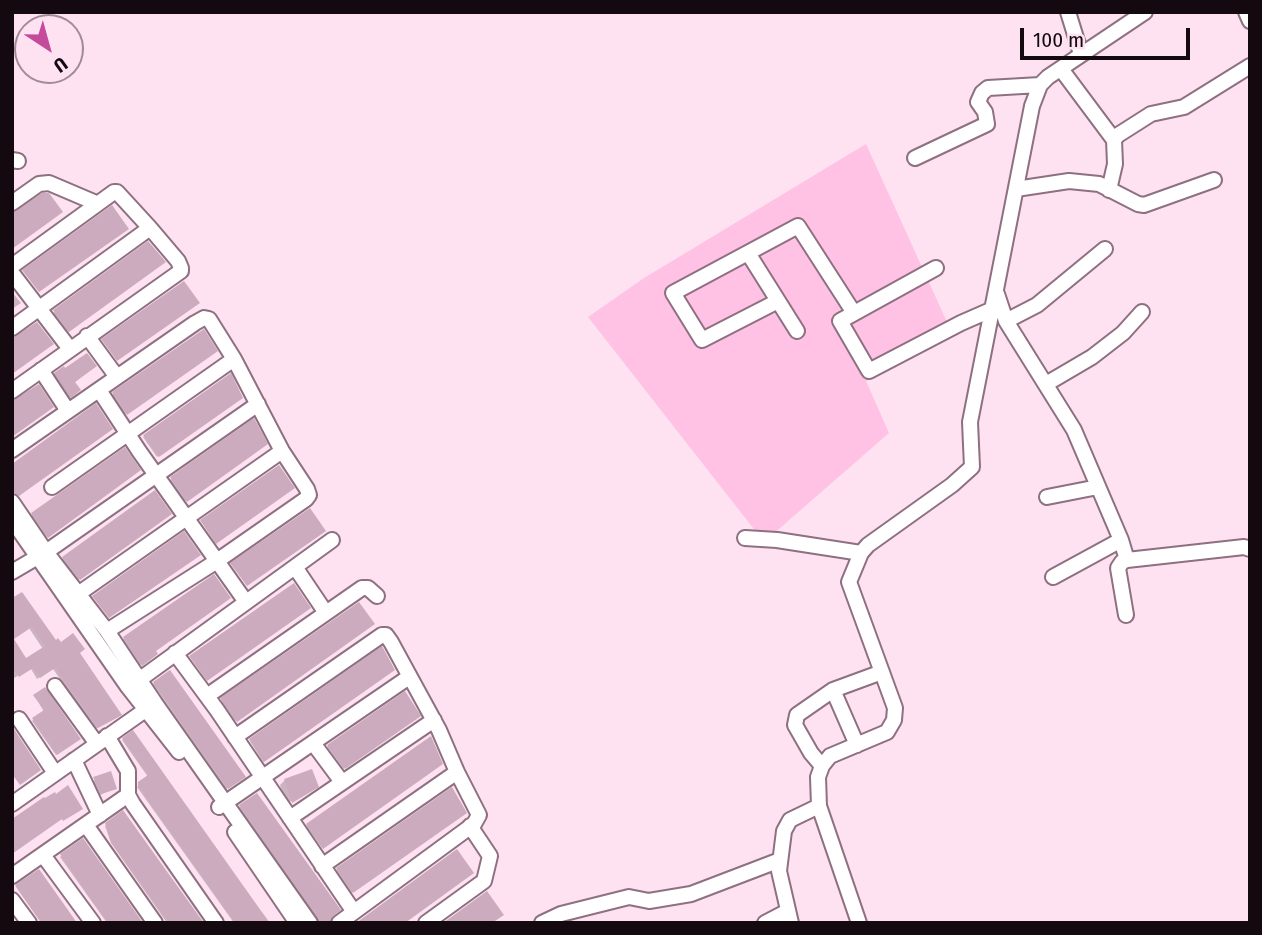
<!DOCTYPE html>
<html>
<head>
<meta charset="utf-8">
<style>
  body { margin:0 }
  #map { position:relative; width:1262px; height:935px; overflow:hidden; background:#fee2f2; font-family:"Fira Sans Condensed",sans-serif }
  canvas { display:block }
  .frame { position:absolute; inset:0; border:14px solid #14090f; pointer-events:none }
  .north { position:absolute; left:14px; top:14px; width:70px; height:70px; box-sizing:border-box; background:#fee2f2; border:2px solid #a08b97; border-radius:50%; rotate:144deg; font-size:19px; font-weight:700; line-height:28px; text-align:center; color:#14090f }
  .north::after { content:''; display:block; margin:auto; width:24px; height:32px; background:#c54a9c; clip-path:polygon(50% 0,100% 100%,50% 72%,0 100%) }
  .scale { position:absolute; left:1020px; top:28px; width:170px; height:32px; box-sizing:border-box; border:4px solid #14090f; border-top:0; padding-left:9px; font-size:21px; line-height:24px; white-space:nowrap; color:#14090f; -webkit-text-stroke:5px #fee2f2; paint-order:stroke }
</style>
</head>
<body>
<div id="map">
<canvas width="1262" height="935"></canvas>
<div class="frame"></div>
<div class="north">U</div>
<div class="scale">100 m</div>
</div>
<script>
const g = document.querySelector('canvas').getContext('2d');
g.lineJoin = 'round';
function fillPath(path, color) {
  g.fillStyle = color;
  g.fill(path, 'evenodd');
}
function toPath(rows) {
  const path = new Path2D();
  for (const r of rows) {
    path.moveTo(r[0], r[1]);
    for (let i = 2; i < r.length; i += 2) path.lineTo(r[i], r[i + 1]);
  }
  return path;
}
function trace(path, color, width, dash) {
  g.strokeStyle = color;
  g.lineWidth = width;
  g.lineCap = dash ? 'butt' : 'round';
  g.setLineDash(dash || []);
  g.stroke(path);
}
const green = toPath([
  [866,144,947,322,866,381,889,433,764,542,588,317,644,278]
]);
const shadow = toPath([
  [148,243,164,262,68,332,53,313],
  [12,292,21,303,12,309],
  [203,332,215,351,125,414,112,395],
  [95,366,74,383,75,394,66,401,51,378,55,374],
  [230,376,241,397,157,457,143,437],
  [254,421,266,444,185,501,170,480],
  [125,450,139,470,46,537,31,515],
  [154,492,170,514,78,580,62,559],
  [214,576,154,651,156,654,140,665,123,639],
  [12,597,56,642,78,653,118,717,95,729,53,669,37,679,31,669,12,679,12,640,26,661,43,649,29,628,12,639],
  [359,604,373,624,235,721,221,701],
  [382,649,392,671,263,762,250,741],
  [169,672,244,777,226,789,153,684],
  [405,694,418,716,343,769,327,747],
  [35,696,78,739,56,755,32,721,44,712],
  [133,733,268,923,234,923,137,787,148,777,122,740],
  [430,739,440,765,322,848,306,826],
  [110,773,115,788,98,796,91,782],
  [285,780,314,788,286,804,280,785],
  [452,790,465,813,351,893,336,870],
  [257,795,329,923,319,923,239,807],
  [123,812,201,923,167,923,111,843,105,826],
  [83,841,141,923,107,923,60,857],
  [39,871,75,923,41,923,16,887]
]);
const building = toPath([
  [42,193,49,193,63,212,12,249,12,213],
  [112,205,129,229,39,292,22,270],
  [148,241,166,262,69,332,53,310],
  [184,281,200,303,117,361,101,339],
  [37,322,54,344,12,374,12,338],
  [204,329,218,351,127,415,112,392],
  [87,353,97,366,75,382,81,390,71,398,54,373,64,366,65,368],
  [231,373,243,398,159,457,143,435],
  [39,384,54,407,12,437,12,401],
  [96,403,113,429,19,496,12,492,12,464],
  [254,418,268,444,187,502,170,477],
  [125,447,141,470,48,538,31,513],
  [279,465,295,488,216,544,200,520],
  [155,490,172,514,80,580,62,557],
  [310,508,326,531,247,586,230,563],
  [184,531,201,555,109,618,92,596],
  [214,574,231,598,156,651,158,654,142,666,123,637],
  [294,583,311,608,207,681,189,656],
  [22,592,56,640,58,638,61,642,73,633,85,649,80,653,122,715,98,728,55,668,40,678,33,668,19,677,12,667,12,598],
  [32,627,45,646,26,658,14,639],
  [359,602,375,624,237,722,220,698],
  [382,646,395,670,264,762,249,739],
  [170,670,246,777,228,789,153,682],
  [45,687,81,739,57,755,32,718,44,710,33,695],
  [405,691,421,716,345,769,327,745],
  [12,726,41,770,20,785,12,774],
  [133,730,259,908,270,923,235,923,167,827,138,786,138,782,148,775,122,738],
  [431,736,443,764,323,849,306,824],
  [312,769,319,787,292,803,284,779],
  [111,771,117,789,101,794,93,777],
  [68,785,83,809,63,821,62,819,12,854,12,819,44,797,45,798,55,792,56,794],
  [452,787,467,813,353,893,336,868],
  [257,793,341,910,333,916,330,923,320,923,239,805],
  [123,810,158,859,204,923,169,923,111,842,105,823],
  [83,838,134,910,143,923,108,923,68,866,60,854],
  [457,849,474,873,405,923,356,923],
  [39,869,68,910,77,923,42,923,15,885],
  [487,891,504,915,492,923,443,923]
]);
const minor = toPath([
  [1068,12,1081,54],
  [1246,12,1250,21],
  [1061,69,1114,140],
  [915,158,987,124,985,112,978,102,982,93,988,88,1040,85],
  [12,160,18,161],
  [1016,189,1069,181,1099,184,1138,204,1144,205,1214,180],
  [1109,190,1115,164,1114,140,1118,135,1151,114,1184,107,1250,66],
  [12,203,39,184,49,183,96,203],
  [748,253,797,331],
  [12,266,114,192,117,192,150,228,178,261,181,268,181,271,12,391],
  [936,268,840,321,869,371,961,323,993,309],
  [12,273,70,349],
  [997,294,1006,321,1074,430,1121,540,1127,560],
  [778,301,702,340,673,293,798,226,854,313],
  [1006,321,1037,305,1105,249],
  [12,328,150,228],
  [87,336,117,377],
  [41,370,68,411],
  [1046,384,1092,357,1123,333,1142,312],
  [99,390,139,451,246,602],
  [12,450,195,323,204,318,209,319,234,359,282,451,307,489,309,495,306,499,217,561,107,631],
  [52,487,234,359],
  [1047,497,1098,487],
  [12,502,46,552,107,631,155,703,310,923],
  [12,520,128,687,179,752],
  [745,538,777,540,861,553],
  [295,567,326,613],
  [12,572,46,552,258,404],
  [1053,577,1121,540],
  [78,594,282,451],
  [1126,615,1118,568,1122,562,1127,560,1244,547,1250,549],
  [175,653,217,710,354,912],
  [132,685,332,540],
  [55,686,97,744],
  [833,690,857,745],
  [207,696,362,588,368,588,377,596],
  [19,719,55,773],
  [107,736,128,771,128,795,133,804,216,923],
  [235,737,382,635,386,635,391,642,439,730,457,772,479,815,474,824,339,923],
  [313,743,342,782],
  [74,760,100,815],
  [822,766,811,753,795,725,797,715,833,690,882,672],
  [12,804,151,706],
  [219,807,409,677],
  [290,818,434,720],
  [86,825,155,923],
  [235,832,297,923],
  [43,855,93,923],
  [322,866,457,772],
  [12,876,128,795],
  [12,900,29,923],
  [426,923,484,881,490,856,470,826],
  [542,923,561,914,629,897,649,901,691,894,780,860],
  [765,923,788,911],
  [791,923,779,871,784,831,790,820,819,806],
  [859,923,819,806,818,777,822,766,830,756,887,732,894,720,895,708,849,582,861,553,868,545,952,485,972,467,970,422,1032,106,1040,85,1048,77,1145,12]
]);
fillPath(green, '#ffc2e5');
fillPath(shadow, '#0003');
fillPath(building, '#cbabbd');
trace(minor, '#8e7081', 18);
trace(minor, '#fff', 14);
</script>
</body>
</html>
